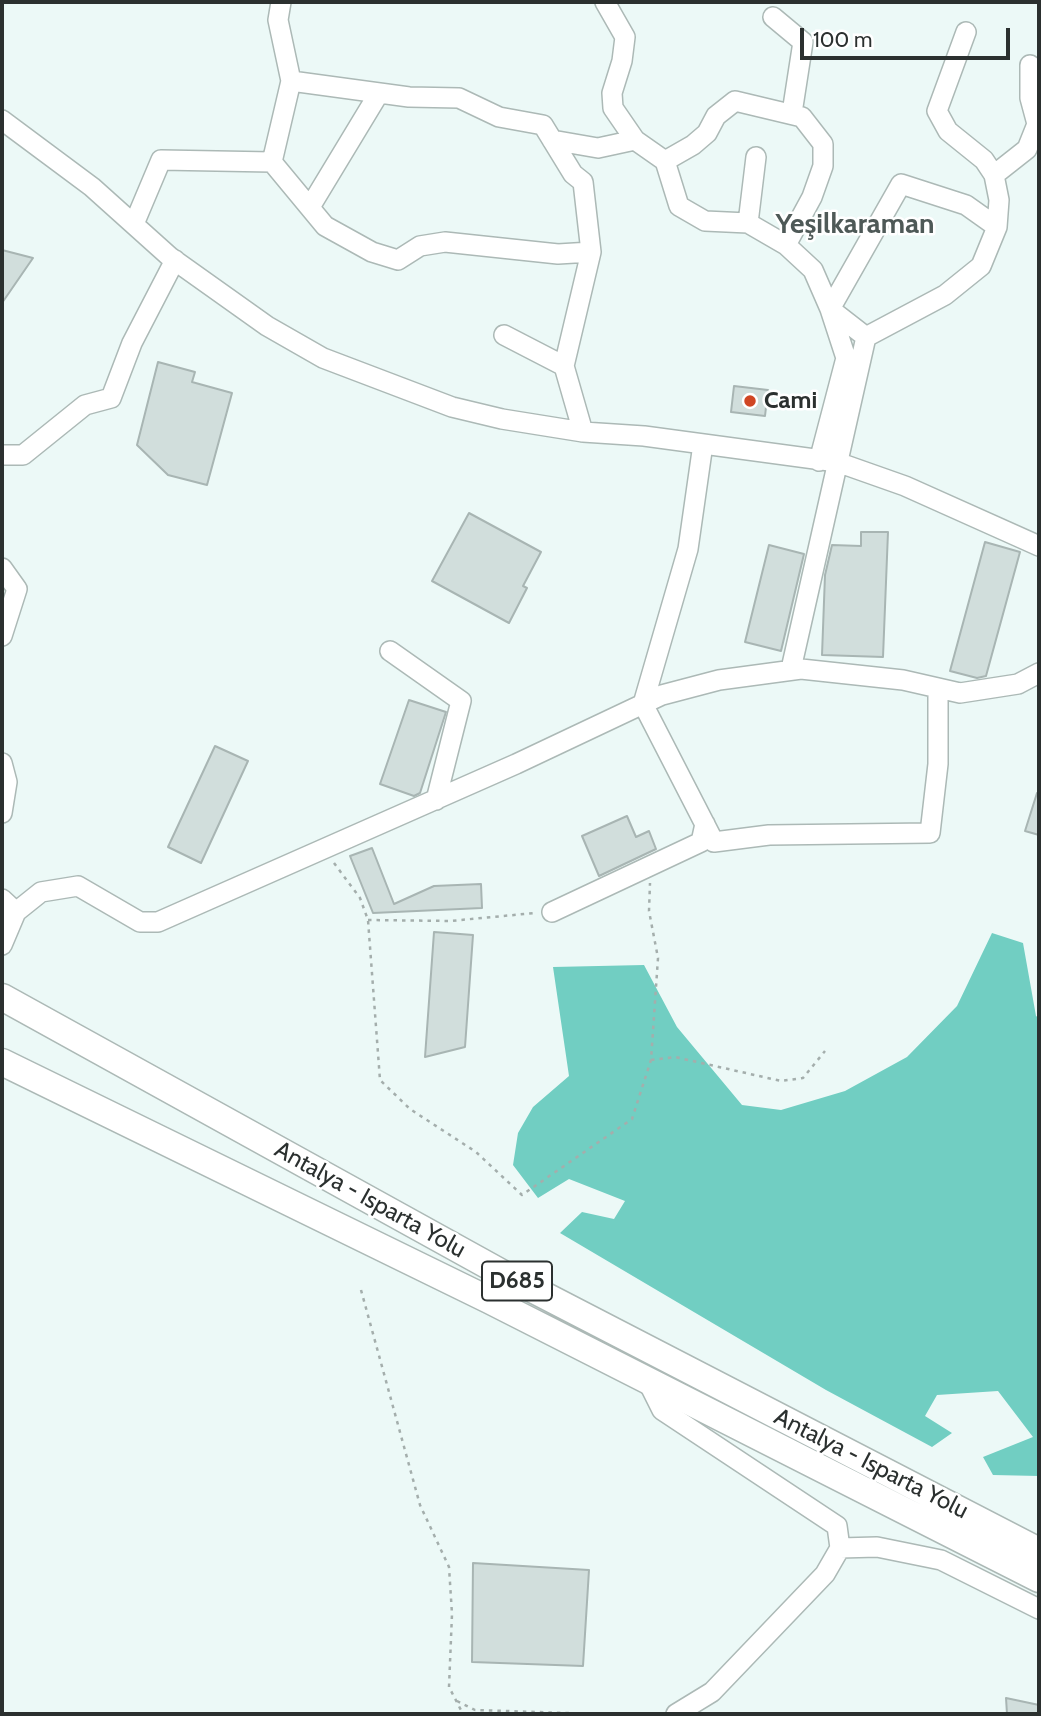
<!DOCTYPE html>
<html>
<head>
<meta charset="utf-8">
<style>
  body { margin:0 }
  #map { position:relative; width:1041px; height:1716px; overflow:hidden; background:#ecf9f7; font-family:Cabin,sans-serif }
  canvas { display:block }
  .frame { position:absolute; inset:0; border:4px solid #2b302f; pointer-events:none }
  .scale { position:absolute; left:800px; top:28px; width:210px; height:32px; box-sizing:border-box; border:4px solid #2b302f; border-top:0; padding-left:9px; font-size:21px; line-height:24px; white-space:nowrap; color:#2b302f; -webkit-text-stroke:5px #fff; paint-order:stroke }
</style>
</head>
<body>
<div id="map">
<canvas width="1041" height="1716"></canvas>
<div class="frame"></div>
<div class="scale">100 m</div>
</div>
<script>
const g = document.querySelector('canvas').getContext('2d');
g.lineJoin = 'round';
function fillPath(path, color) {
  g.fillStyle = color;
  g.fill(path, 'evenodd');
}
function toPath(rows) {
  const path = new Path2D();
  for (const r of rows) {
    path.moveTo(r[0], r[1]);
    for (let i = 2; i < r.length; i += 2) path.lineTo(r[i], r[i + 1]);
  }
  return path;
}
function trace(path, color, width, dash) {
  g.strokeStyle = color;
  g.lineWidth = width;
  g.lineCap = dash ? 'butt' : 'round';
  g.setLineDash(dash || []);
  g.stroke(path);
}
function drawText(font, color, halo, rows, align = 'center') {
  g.font = font + ' Cabin,sans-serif';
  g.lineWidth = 5;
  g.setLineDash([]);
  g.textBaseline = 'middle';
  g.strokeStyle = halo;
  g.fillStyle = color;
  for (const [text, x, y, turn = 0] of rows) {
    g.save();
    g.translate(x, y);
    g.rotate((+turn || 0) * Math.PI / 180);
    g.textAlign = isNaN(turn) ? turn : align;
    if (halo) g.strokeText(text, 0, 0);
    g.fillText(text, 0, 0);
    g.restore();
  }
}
const forest = toPath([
  [992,933,1023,943,1036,1016,1039,1018,1039,1476,993,1475,983,1457,1033,1437,998,1391,937,1395,925,1416,952,1433,932,1447,826,1390,560,1233,582,1212,614,1219,625,1201,569,1179,538,1198,513,1165,518,1133,533,1107,569,1076,553,967,644,965,677,1027,742,1105,781,1110,845,1091,907,1057,957,1006]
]);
const building = toPath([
  [2,250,33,258,2,303,2,250],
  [158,362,195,372,192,382,232,393,207,485,168,475,137,445,158,362],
  [734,386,768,390,765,416,731,412,734,386],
  [469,513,541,552,523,586,527,588,509,623,432,581,469,513],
  [861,532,888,532,883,657,822,655,825,575,832,545,861,546,861,532],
  [985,542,1020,552,986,676,977,678,950,671,985,542],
  [769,545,804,554,781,651,745,642,769,545],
  [409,700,446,712,420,793,414,796,380,784,409,700],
  [215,746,248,761,201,863,168,847,215,746],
  [1037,793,1039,793,1039,835,1025,831,1037,793],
  [627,816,636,837,649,831,656,849,599,876,582,836,627,816],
  [372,848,394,904,434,886,481,884,482,908,373,913,350,856,372,848],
  [434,932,473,935,465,1047,425,1057,434,932],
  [473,1563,589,1570,583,1666,472,1662,473,1563],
  [1006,1698,1039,1705,1039,1714,1007,1714,1006,1698]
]);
const path = toPath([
  [334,863,360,898,368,920,380,1080,410,1109,476,1152,522,1195,632,1119,651,1060,658,958,649,911,650,883],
  [368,920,450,921,535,913],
  [651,1060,675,1057,781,1081,803,1078,825,1051],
  [361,1290,420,1505,449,1567,452,1614,449,1687,463,1714],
  [457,1701,475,1710,598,1714]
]);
const minor = toPath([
  [281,2,278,20,291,81],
  [605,2,625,37,622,61,612,93,613,108,635,140,665,161,679,206,705,221,748,223,786,245,813,270,830,309,866,337],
  [773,17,803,42,792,113],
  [2,120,92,187,170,257,267,326,323,358,452,407,502,419,583,432,644,436,837,462,905,486,1039,546],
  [552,140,598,148,635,140],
  [665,161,693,145,707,133,716,116,735,101,802,117,823,144,823,166,812,197,786,245],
  [272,162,325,226,372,252,398,260,420,246,445,242,558,254,591,252],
  [994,175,1027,149,1037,124,1030,98,1030,65],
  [310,207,379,93],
  [748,223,756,157],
  [134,224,161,160,272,162,291,81,409,97,459,98,499,117,543,125,573,174,583,182,591,252,564,366,583,432],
  [504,335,564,366],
  [703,444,688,549,643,704,714,842,769,835,930,833,938,764,938,688],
  [2,455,23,455,85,405,111,398,132,343,175,260],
  [819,461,846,358,830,309,901,184,966,205,997,227],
  [2,568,17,589,2,636],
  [390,651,461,701,436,800],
  [791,669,866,337,945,295,981,266,997,227,999,200,994,175,984,160,948,131,937,111,966,32],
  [2,763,7,782,2,813],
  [2,899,16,912,41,892,78,886,140,922,158,922,516,764,662,695,719,680,801,669,903,680,960,693,1018,684,1039,673],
  [552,912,701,842,705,824],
  [2,945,16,912,4,915],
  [647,1380,662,1410,837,1526,840,1548,825,1574,712,1692,676,1714],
  [840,1548,877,1547,941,1560,1039,1609]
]);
const highway = toPath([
  [2,997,507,1276,1039,1551],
  [2,1062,489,1300,1039,1579]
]);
const markers = [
  [750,401,7,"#d04624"]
];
const shields = [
  [517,1281,70]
];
const shieldNames = [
  ["D685",517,1281]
];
const poiNames = [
  ["Cami",764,401]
];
const streetNames = [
  ["Antalya - Isparta Yolu",370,1200,29],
  ["Antalya - Isparta Yolu",871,1464,27]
];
const quarterNames = [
  ["Yeşilkaraman",855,225]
];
fillPath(forest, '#71cec2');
fillPath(building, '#d1dedc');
trace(building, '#a8b5b3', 2);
trace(minor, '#acb9b6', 22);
trace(highway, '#acb9b6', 29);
trace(path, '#a4aeac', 2.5, [3.5, 5]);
trace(minor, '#fff', 19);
trace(highway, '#fff', 26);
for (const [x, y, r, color] of markers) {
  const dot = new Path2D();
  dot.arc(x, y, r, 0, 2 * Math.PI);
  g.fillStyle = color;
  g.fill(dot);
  trace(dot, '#fff', 2.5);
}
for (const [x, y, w] of shields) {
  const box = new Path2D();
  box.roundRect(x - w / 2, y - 19.5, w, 39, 5);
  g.fillStyle = '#fff';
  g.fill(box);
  trace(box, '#2b302f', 2);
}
drawText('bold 23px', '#2b302f', null, shieldNames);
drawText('bold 24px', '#2b302f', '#fff', poiNames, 'left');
drawText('24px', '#2b302f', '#fff', streetNames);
drawText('bold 28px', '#4e5957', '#fff', quarterNames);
</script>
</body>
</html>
